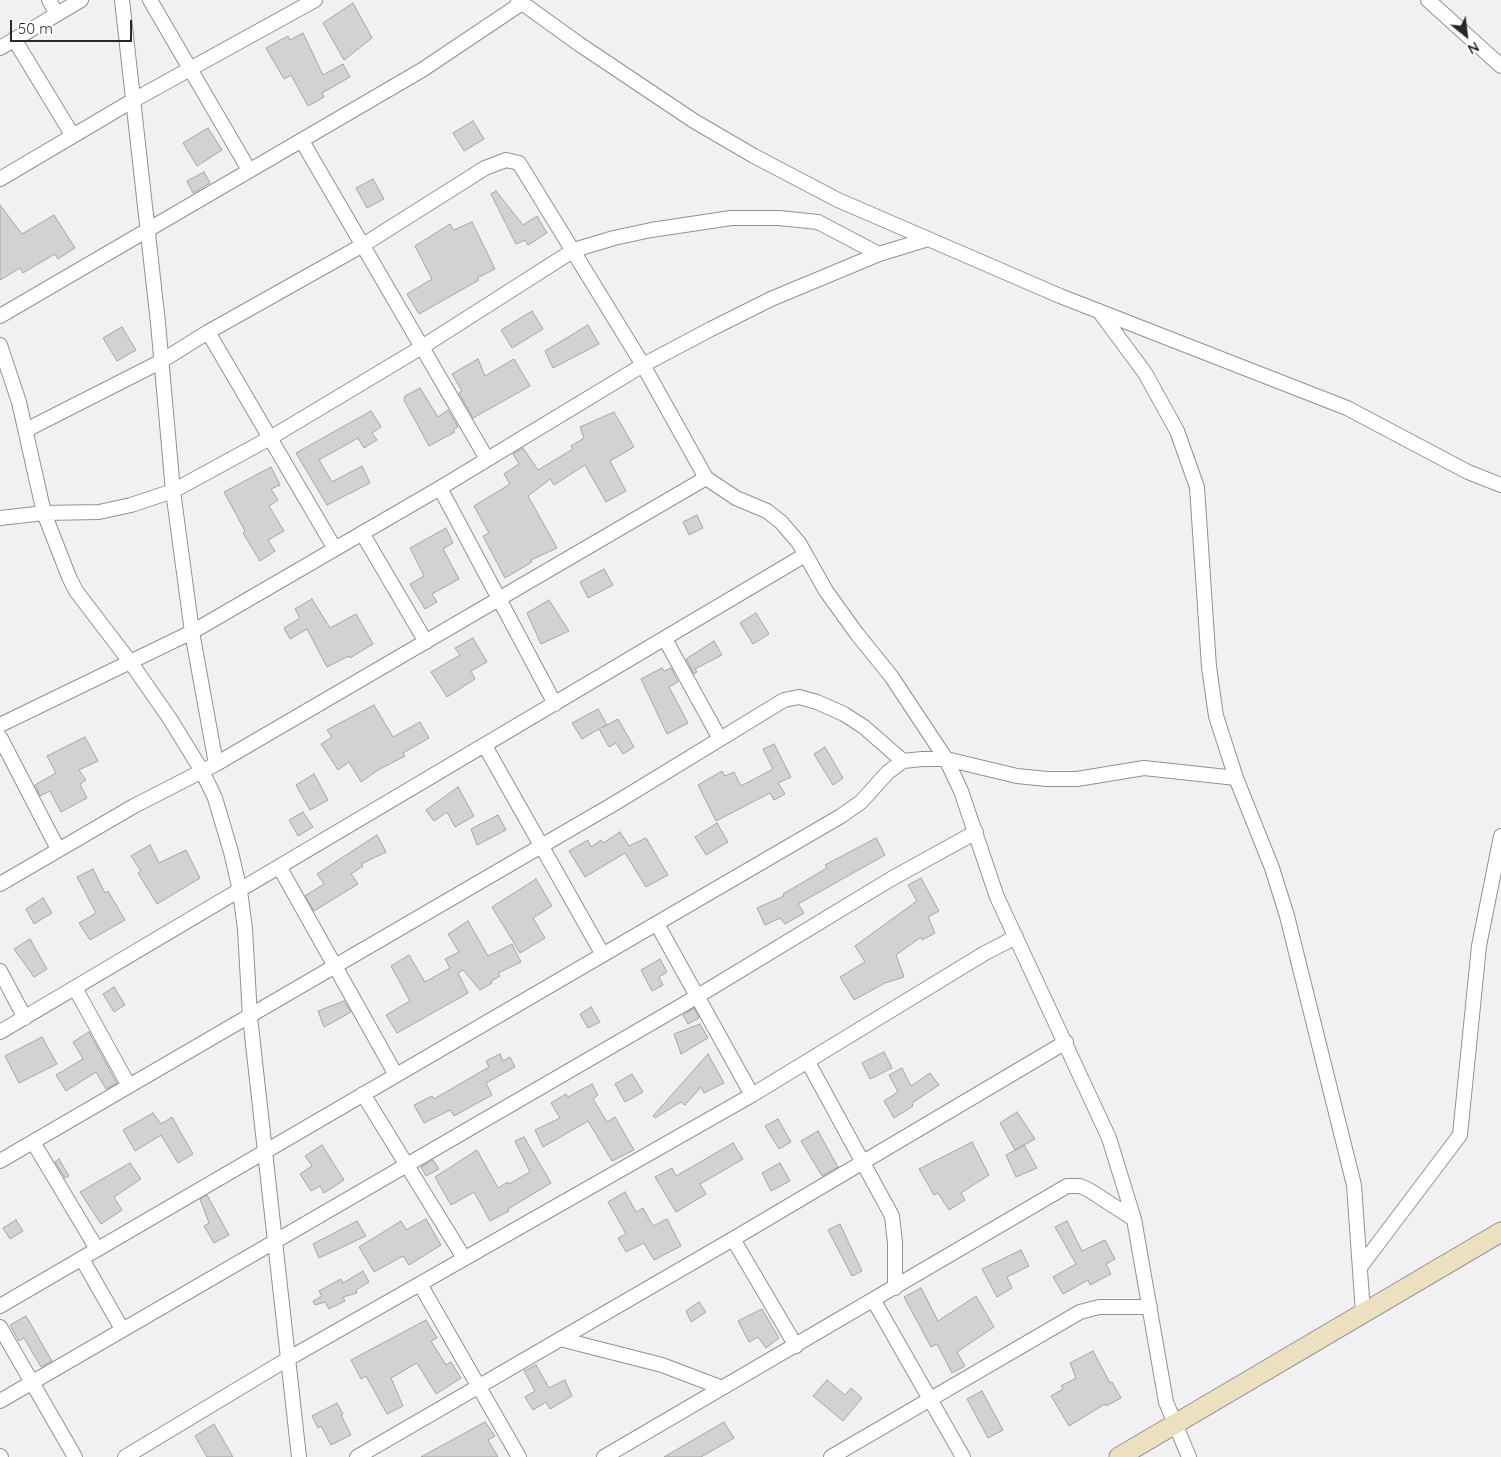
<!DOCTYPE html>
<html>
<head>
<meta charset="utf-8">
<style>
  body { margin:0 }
  #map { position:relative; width:1501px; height:1457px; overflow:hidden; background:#f1f1f4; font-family:Quicksand,sans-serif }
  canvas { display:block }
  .north { position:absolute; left:1441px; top:10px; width:50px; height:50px; -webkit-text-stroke:4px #fff; paint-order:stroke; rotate:151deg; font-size:14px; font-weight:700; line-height:20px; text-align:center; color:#282829 }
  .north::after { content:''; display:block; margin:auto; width:18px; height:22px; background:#282829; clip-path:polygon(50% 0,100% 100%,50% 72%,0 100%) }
  .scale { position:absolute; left:10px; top:20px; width:122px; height:22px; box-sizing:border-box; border:2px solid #282829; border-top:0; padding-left:6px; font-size:15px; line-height:18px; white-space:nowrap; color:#282829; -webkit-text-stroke:4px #fff; paint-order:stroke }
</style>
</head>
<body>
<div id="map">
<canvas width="1501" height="1457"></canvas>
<div class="north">N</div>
<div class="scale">50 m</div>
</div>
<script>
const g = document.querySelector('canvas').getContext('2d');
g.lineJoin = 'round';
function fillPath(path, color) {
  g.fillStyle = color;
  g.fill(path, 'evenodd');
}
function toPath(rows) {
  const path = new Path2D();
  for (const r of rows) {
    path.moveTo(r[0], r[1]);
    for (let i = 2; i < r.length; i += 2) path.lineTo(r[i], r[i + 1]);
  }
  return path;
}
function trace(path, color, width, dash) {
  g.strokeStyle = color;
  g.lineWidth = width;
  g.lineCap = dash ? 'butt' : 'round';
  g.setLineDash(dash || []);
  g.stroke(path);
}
const building = toPath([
  [353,3,372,38,344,60,323,23,353,3],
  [303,33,323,75,343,64,350,77,322,93,324,97,308,106,291,75,284,79,266,48,288,36,290,40,303,33],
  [473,121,484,139,464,151,453,133,473,121],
  [208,128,222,150,197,166,183,143,208,128],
  [204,172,210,183,193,193,187,181,204,172],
  [373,179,384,199,367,208,356,188,373,179],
  [496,191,523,225,537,216,547,233,528,245,525,240,516,244,491,194,496,191],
  [0,205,22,234,54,215,75,248,58,259,55,254,23,273,20,268,0,280,0,205],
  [472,222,495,269,477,278,479,280,419,314,407,294,432,279,415,246,450,224,454,230,472,222],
  [532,311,543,329,512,348,501,330,532,311],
  [588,325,599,344,553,368,545,351,588,325],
  [122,327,136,350,117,361,103,338,122,327],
  [478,359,485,376,514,359,530,386,473,418,459,393,462,391,452,374,478,359],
  [420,388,438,417,448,410,458,427,453,430,455,432,429,446,404,400,405,396,420,388],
  [371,411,381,427,372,433,377,440,364,448,358,438,319,460,332,482,362,466,370,483,327,505,296,453,371,411],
  [614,412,634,447,610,461,626,491,606,502,585,465,554,485,550,479,528,496,557,548,531,560,532,562,505,578,483,536,489,533,474,506,510,484,504,474,519,464,513,454,523,448,538,470,573,449,571,446,584,438,580,427,614,412],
  [271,467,280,485,271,489,278,500,269,506,284,531,268,540,275,551,260,561,243,533,245,531,224,492,271,467],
  [697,515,703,528,689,535,683,522,697,515],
  [446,528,453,543,443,549,459,579,432,594,437,602,425,609,410,584,424,576,410,548,446,528],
  [604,569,613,585,588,598,580,582,604,569],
  [312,599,330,628,356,614,373,644,350,658,349,656,327,667,307,629,290,639,284,628,300,618,295,609,312,599],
  [549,600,569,631,541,644,527,613,549,600],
  [756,613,769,634,753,644,740,623,756,613],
  [473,638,487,662,471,671,475,679,447,697,431,672,460,655,455,648,473,638],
  [714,641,722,655,695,669,697,672,694,674,686,659,714,641],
  [662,668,664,671,671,668,678,682,669,687,688,723,667,734,641,679,662,668],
  [374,705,393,737,420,722,429,738,403,753,405,756,378,770,361,782,349,762,338,770,321,744,332,737,327,730,374,705],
  [598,709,607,725,601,728,618,719,634,747,623,754,616,743,609,747,599,729,582,739,572,723,598,709],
  [85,737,98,761,79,770,86,780,80,784,87,798,61,812,50,791,40,796,35,785,56,773,47,756,85,737],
  [774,744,791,777,778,783,785,794,774,800,770,793,716,821,698,785,722,771,725,776,734,772,741,786,773,769,763,749,774,744],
  [825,747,843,778,833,785,814,754,825,747],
  [314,774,328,800,310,810,296,785,314,774],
  [458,787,474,816,455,827,447,812,434,821,426,810,458,787],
  [303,812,313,827,298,836,289,820,303,812],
  [498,815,506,830,477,845,471,829,498,815],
  [717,823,728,842,706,855,695,837,717,823],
  [620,832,629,846,646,838,668,875,646,887,625,853,585,877,569,851,588,840,591,847,601,840,603,843,620,832],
  [377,835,386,852,361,864,363,866,351,874,358,884,314,911,305,896,324,884,317,874,377,835],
  [876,838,885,855,798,904,804,913,785,924,780,918,765,925,757,908,784,896,783,894,827,868,825,865,876,838],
  [150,845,159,863,186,850,200,878,157,904,138,873,141,871,131,856,150,845],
  [93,869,105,893,108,891,125,920,90,940,79,923,96,913,77,877,93,869],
  [921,878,939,911,928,917,935,933,922,940,921,937,896,955,904,977,885,983,854,1000,840,977,865,962,855,946,917,901,908,885,921,878],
  [536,879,552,906,533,918,545,938,520,953,492,907,536,879],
  [43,898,52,913,34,924,26,909,43,898],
  [468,921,488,956,512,944,521,962,498,973,500,976,491,981,492,983,480,990,463,970,458,973,468,993,397,1033,386,1015,410,1001,391,966,409,955,425,982,450,968,445,959,459,952,448,934,468,921],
  [30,939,47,969,34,977,14,949,30,939],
  [660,959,667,972,659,977,663,985,652,991,641,970,660,959],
  [114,987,125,1005,114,1012,103,994,114,987],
  [344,1001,351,1012,324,1027,318,1011,344,1001],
  [591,1007,600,1022,588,1028,580,1014,591,1007],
  [694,1008,699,1018,688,1024,683,1015,694,1008],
  [700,1024,708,1038,681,1054,674,1034,700,1024],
  [89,1032,117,1083,106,1089,96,1072,66,1091,56,1075,83,1059,73,1042,89,1032],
  [42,1037,57,1064,19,1083,5,1056,42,1037],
  [884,1052,892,1068,870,1079,862,1063,884,1052],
  [500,1054,503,1061,510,1057,515,1067,486,1083,492,1095,454,1116,450,1110,424,1123,414,1105,432,1096,434,1099,489,1067,486,1061,500,1054],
  [708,1054,724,1083,704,1093,701,1087,685,1105,681,1102,655,1118,653,1116,708,1054],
  [902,1068,911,1086,930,1073,939,1085,912,1103,913,1106,894,1118,884,1101,898,1092,889,1075,902,1068],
  [632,1074,643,1092,625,1102,615,1084,632,1074],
  [592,1084,598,1095,593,1099,607,1122,615,1117,634,1150,612,1161,588,1121,543,1147,535,1130,560,1118,551,1103,566,1094,568,1097,592,1084],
  [1017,1112,1035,1139,1015,1150,1000,1123,1017,1112],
  [153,1113,161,1124,172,1117,193,1154,178,1163,161,1135,135,1151,123,1130,153,1113],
  [778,1119,791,1142,779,1149,765,1126,778,1119],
  [818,1131,838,1167,822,1176,801,1141,818,1131],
  [524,1137,551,1183,508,1209,509,1211,490,1221,474,1192,451,1205,435,1177,477,1150,498,1188,508,1182,509,1184,530,1172,515,1141,524,1137],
  [972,1142,989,1175,961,1193,965,1200,949,1210,938,1193,934,1195,919,1169,972,1142],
  [733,1143,743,1159,700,1184,706,1194,676,1212,655,1177,672,1168,676,1176,733,1143],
  [322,1145,344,1180,324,1193,320,1186,311,1191,300,1174,312,1166,305,1156,322,1145],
  [1024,1145,1037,1168,1016,1177,1006,1155,1024,1145],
  [59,1159,69,1176,65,1178,55,1162,59,1159],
  [433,1160,439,1169,426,1176,421,1167,433,1160],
  [130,1163,141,1179,114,1197,122,1210,101,1224,80,1192,130,1163],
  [780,1163,790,1181,771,1191,762,1173,780,1163],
  [625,1192,636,1212,643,1208,653,1226,667,1219,681,1246,654,1260,644,1243,626,1252,618,1238,626,1234,608,1202,625,1192],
  [207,1195,229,1235,214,1243,204,1226,209,1223,200,1199,207,1195],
  [426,1219,441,1245,409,1265,403,1256,374,1272,359,1247,401,1221,406,1230,426,1219],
  [16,1220,23,1231,10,1239,3,1228,16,1220],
  [357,1221,366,1236,319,1258,313,1244,357,1221],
  [1067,1221,1082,1251,1105,1240,1115,1259,1106,1264,1111,1274,1090,1285,1088,1280,1063,1294,1053,1277,1076,1264,1055,1227,1067,1221],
  [840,1224,862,1271,852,1276,828,1230,840,1224],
  [1021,1250,1029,1266,1007,1277,1012,1288,997,1297,982,1269,1021,1250],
  [363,1271,369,1282,356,1290,357,1293,343,1297,345,1301,329,1309,325,1302,315,1305,313,1301,322,1296,319,1291,341,1279,343,1283,363,1271],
  [921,1288,938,1321,976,1296,994,1327,957,1352,965,1366,952,1373,937,1344,931,1347,904,1297,921,1288],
  [699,1302,706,1312,691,1322,686,1311,699,1302],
  [762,1309,779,1338,766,1348,758,1337,749,1342,738,1321,762,1309],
  [26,1316,52,1361,41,1367,24,1338,19,1341,10,1325,26,1316],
  [426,1320,437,1338,431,1341,446,1365,451,1362,461,1378,436,1394,417,1363,391,1378,403,1406,387,1414,366,1376,361,1379,351,1360,426,1320],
  [1093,1351,1110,1383,1112,1382,1121,1398,1106,1406,1105,1404,1069,1426,1051,1396,1063,1389,1061,1386,1076,1378,1070,1363,1093,1351],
  [536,1365,549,1388,565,1380,572,1396,550,1409,546,1402,533,1410,525,1397,535,1391,524,1371,536,1365],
  [827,1380,845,1395,851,1388,862,1398,843,1421,813,1396,827,1380],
  [982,1391,1003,1430,988,1438,967,1399,982,1391],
  [337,1403,343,1414,341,1415,351,1435,331,1445,321,1426,318,1428,312,1416,337,1403],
  [485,1422,495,1436,488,1440,498,1457,421,1457,485,1422],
  [724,1422,734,1438,701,1457,664,1457,724,1422],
  [214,1424,233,1457,207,1457,195,1436,214,1424]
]);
const street = toPath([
  [49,0,57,14],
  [122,0,158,323,173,491,192,632,216,764],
  [150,0,249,170],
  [518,0,579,44,694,121,754,156,838,200,1060,296,1347,408,1468,472,1501,485],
  [1428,0,1501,66],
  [14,39,73,136],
  [0,48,81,0],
  [302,141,487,459],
  [0,179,132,101,315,0],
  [1099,311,1145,373,1177,431,1197,487,1209,667,1216,716,1236,778,1272,868,1287,916,1354,1185,1363,1313],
  [0,316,422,70,522,3],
  [208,332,335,549],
  [0,345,19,402,44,513,69,577,76,591,131,663,170,719,202,771,215,798,231,852,240,891,245,929,250,1017,299,1457],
  [26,430,160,362,208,332,363,245,485,168,506,160,519,163,643,365,706,478,736,498,767,511,781,522,799,543,826,591,857,634,891,676,946,759,961,791,997,897,1109,1138,1134,1219,1166,1402,1189,1457],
  [440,488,555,704],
  [0,518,44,513,99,512,131,505,173,491,270,438,422,347,574,250,614,238,651,230,731,218,779,218,818,222,879,254],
  [362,533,426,642],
  [665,639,720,739],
  [0,725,192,632,440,488,643,365,711,329,771,299,879,254,928,239],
  [0,737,58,849],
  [485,746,603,955],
  [280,868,396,1075],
  [0,884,134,806,216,764,706,478],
  [657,924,752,1095],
  [0,971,25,1018],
  [75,988,129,1086],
  [0,1032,805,555],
  [808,1062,892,1216,895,1243,895,1288],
  [363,1094,464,1258],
  [33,1142,97,1249],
  [0,1161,617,802,784,700,799,697,817,702,844,714,864,727,903,761],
  [733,1239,796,1346],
  [82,1259,122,1329],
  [1361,1266,1460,1135,1479,946,1501,836],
  [420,1284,519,1457],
  [874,1301,963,1457],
  [0,1306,841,816,861,802,888,772,903,761,922,759,946,759,1017,776,1047,779,1077,779,1144,768,1236,778],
  [0,1327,75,1457],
  [560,1339,662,1365,720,1387],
  [0,1401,698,996,891,879,976,832],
  [0,1456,1,1457],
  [125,1457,286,1360,752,1095,985,953,1016,937],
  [357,1457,733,1239,1066,1042],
  [604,1457,1067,1186,1080,1186,1089,1190,1134,1219],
  [831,1457,1080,1312,1099,1307,1150,1307]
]);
const secondary = toPath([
  [1119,1457,1501,1232]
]);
fillPath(building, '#d2d2d5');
trace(building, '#a5a4a8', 1);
trace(street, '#929194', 16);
trace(secondary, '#929194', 21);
trace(street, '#fff', 14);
trace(secondary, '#ece0c1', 19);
</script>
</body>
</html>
